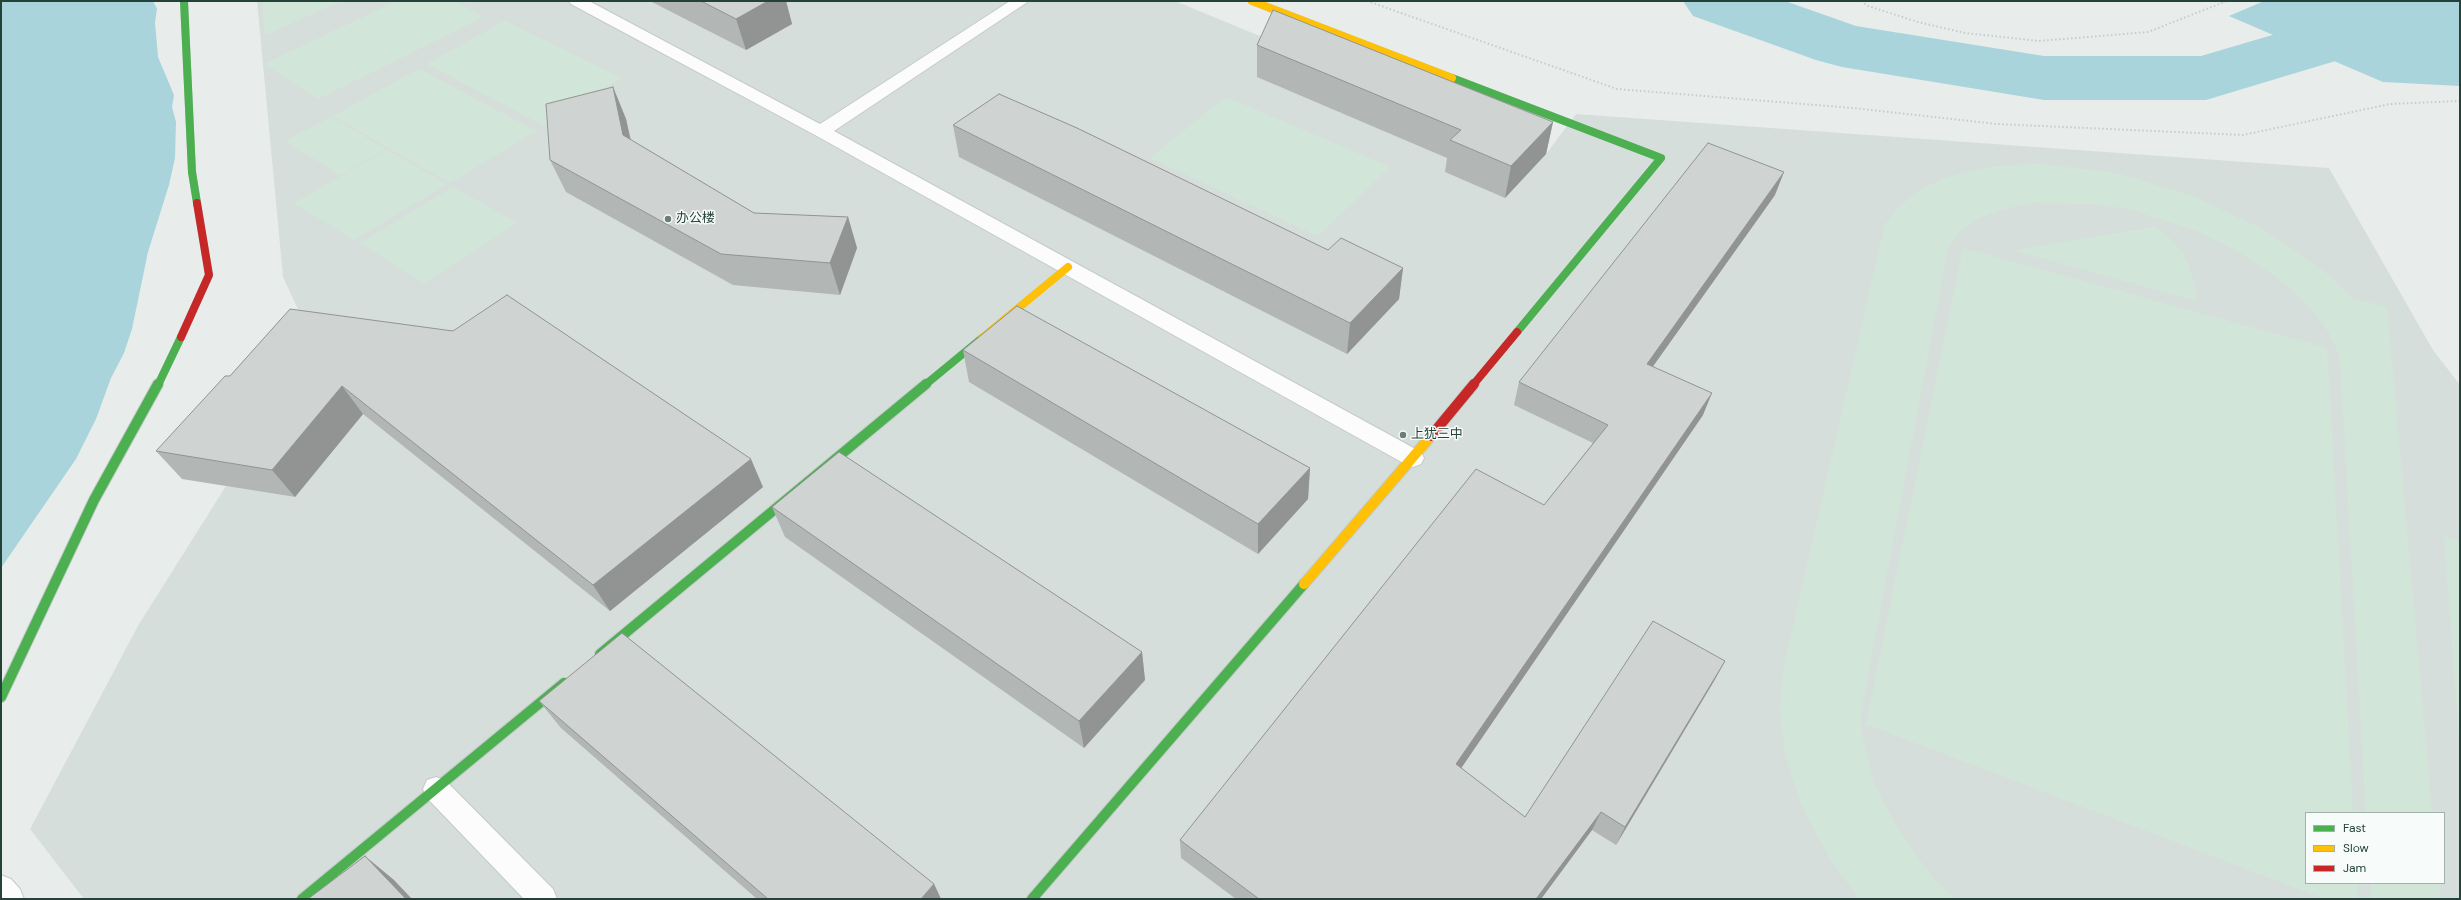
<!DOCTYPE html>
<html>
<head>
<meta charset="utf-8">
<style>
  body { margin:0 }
  #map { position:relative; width:2461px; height:900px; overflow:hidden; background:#e8edeb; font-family:"DM Sans",sans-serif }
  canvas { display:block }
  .frame { position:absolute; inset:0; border:2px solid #24423a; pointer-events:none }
  .legend { position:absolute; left:2305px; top:812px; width:140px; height:72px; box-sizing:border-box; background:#f7fbf9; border:1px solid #a3b1ad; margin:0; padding:5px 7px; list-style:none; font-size:12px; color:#24423a }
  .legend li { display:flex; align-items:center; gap:8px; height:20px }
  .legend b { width:20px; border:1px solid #a3b1ad }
</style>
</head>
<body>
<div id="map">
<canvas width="2461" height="900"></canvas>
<div class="frame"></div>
<ul class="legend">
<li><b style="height:5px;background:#4caf50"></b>Fast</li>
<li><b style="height:5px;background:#ffc107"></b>Slow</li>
<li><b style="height:5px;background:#c62828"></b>Jam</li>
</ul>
</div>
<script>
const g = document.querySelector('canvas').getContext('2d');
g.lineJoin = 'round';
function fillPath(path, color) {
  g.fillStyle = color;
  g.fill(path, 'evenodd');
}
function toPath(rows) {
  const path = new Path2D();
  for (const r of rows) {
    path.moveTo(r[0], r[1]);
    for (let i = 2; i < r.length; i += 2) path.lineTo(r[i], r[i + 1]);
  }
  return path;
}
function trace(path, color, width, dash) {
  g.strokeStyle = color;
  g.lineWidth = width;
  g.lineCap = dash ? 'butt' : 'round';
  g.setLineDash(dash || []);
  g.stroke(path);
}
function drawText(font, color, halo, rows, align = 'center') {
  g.font = font + ' "DM Sans","Noto Sans SC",sans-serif';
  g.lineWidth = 3;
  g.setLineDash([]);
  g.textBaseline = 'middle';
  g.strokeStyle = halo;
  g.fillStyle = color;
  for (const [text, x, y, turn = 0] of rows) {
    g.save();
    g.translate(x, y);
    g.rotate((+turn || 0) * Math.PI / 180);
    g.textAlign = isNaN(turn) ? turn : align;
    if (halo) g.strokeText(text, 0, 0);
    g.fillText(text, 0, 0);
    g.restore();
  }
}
const built = toPath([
  [257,1,1175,1,1546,154,1576,114,2329,168,2433,350,2460,385,2460,899,84,899,30,829,139,624,226,486,295,497,311,337,283,277],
  [2306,813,2444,813,2444,883,2306,883]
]);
const green = toPath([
  [262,1,341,1,265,35],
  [397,1,455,1,483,17,318,99,264,64],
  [505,21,621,78,543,125,427,64],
  [419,69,536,131,450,183,333,116],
  [1226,97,1390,167,1318,236,1150,158],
  [331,117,386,149,340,175,285,141],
  [387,150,447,184,354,240,294,203],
  [2041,164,2116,173,2193,196,2264,230,2326,273,2351,298,2387,307,2432,813,2366,813,2340,357,2329,333,2312,309,2288,286,2261,266,2230,247,2197,231,2129,209,2094,204,2031,203,2004,209,1980,218,1961,231,1948,247,1863,701,1861,722,1863,742,1875,786,1899,831,1932,877,1954,899,1859,899,1829,857,1801,804,1785,753,1780,706,1785,662,1885,224,1901,205,1920,190,1945,178,1974,170,2006,165],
  [453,187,517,223,424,283,360,243],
  [2155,227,2174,242,2184,255,2194,282,2197,301,2012,250],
  [1963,248,2327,348,2353,813,2306,813,2306,883,2357,883,2358,899,2325,899,1866,724],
  [2444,536,2460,541,2460,736,2459,736],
  [2370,883,2439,883,2440,899,2371,899]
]);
const water = toPath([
  [1,1,153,1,157,9,155,22,158,57,174,95,172,107,176,122,175,158,169,185,148,252,132,329,124,353,111,378,96,419,76,459,1,568],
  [2264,1,2460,1,2460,86,2383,82,2229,16]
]);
const river = toPath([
  [1683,1,1785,1,1856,26,2044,56,2201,56,2364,8,2429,1,2460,1,2460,40,2372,50,2206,100,2044,100,1842,67,1816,60,1693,16,1683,1]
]);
const path = toPath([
  [1367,1,1617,89,1853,108,1997,124,2243,135,2390,104,2460,101],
  [1861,1,1868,6,1918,22,1965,33,2039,41,2148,32,2227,1]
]);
const street = toPath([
  [569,1,589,1,820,124,1010,1,1029,1,834,131,1421,452,1424,458,1421,464,1413,467,1405,464,815,135,571,4,569,1],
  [436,777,445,780,553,889,557,899,524,899,427,798,423,789,427,780,436,777],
  [1,875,11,879,20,889,24,899,1,899,1,875]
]);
const fastFar1 = toPath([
  [184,1,192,172,197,203],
  [1452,78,1661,158,1517,332],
  [158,385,181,337],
  [925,385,982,338]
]);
const fast = toPath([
  [600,654,926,384],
  [1,697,94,500,158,384],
  [302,899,564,683],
  [1032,899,1304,584]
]);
const slowFar1 = toPath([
  [1252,1,1452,78],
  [982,338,1068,267]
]);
const slow = toPath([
  [1304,584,1431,436]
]);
const jamFar1 = toPath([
  [181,337,209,275,197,203],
  [1473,385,1517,332]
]);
const jam = toPath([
  [1431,436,1474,384]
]);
const wall = toPath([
  [650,1,786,1,792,24,746,50],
  [1257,45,1553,122,1546,154,1505,198,1445,172,1447,158,1257,77],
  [613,87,626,119,631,140,754,213,848,217,857,248,840,295,733,285,566,192,550,160],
  [953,125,1328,250,1403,268,1399,299,1347,354,959,157],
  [1775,195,1653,366,1703,415,1461,768,1525,817,1725,661,1714,681,1616,845,1592,830,1541,899,1236,899,1181,858,1180,840,1544,505,1593,443,1514,405,1519,382],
  [290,309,763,487,610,611,363,414,295,497,182,479,156,451,230,376],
  [963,350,1310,468,1308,499,1258,554,969,382],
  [772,507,1142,652,1145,680,1084,748,785,537],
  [539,701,934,884,941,899,757,899,561,728]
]);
const shadedWall = toPath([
  [768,1,786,1,792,24,746,50,736,19],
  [613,87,626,119,636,167,623,135],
  [1553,122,1546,154,1505,198,1511,166],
  [1784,172,1775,195,1639,386,1647,364],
  [848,217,857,248,840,295,830,263],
  [1403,268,1399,299,1347,354,1350,323],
  [342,386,363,414,295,497,272,470],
  [1712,393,1703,415,1451,783,1456,764],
  [751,459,763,487,610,611,593,585],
  [1310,468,1308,499,1258,554,1258,524],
  [1142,652,1145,680,1084,748,1079,721],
  [1725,661,1714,681,1616,845,1625,827],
  [1601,812,1592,830,1541,899,1536,899],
  [365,856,394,880,412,899,406,899],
  [934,884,941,899,921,899]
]);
const building = toPath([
  [701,1,768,1,736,19,701,1],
  [1273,10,1553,122,1511,166,1450,140,1461,130,1257,45,1273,10],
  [613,87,623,135,754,213,848,217,830,263,721,254,550,160,546,104,613,87],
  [999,94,1077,128,1328,250,1341,238,1403,268,1350,323,953,125,999,94],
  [1708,143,1784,172,1647,364,1712,393,1456,764,1525,817,1653,621,1725,661,1625,827,1601,812,1536,899,1259,899,1180,840,1476,469,1544,505,1608,425,1519,382,1708,143],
  [507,295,751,459,593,585,342,386,272,470,156,451,225,376,230,376,290,309,453,331,507,295],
  [1017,306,1310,468,1258,524,963,350,1017,306],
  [839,452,1142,652,1079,721,772,507,839,452],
  [622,633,934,884,921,899,768,899,539,701,622,633],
  [365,856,406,899,308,899,365,856]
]);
const markers = [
  [668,219,4,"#697e78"],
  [1403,435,4,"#697e78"]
];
const poiNames = [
  ["办公楼",676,219],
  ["上犹三中",1411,435]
];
fillPath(built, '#d6dedb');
fillPath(green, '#d1e6d8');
fillPath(water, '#a9d4db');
fillPath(river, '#a9d4db');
trace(street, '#c5cac8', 2);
trace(fastFar1, '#c3cbc8', 8);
trace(fast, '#c3cbc8', 12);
trace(slowFar1, '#c3cbc8', 8);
trace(slow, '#c3cbc8', 12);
trace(jamFar1, '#c3cbc8', 8);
trace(jam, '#c3cbc8', 12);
trace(path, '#c3ccca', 2, [1.5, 2.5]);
fillPath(street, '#fcfcfc');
trace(fastFar1, '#4caf50', 8);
trace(fast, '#4caf50', 10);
trace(slowFar1, '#ffc107', 8);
trace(slow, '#ffc107', 10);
trace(jamFar1, '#c62828', 8);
trace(jam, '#c62828', 10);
fillPath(wall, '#b2b6b5');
fillPath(shadedWall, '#919493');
fillPath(building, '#cfd4d2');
trace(building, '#919493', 1);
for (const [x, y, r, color] of markers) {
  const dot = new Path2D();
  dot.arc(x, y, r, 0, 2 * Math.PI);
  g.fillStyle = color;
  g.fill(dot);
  trace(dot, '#f7fbf9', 1.5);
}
drawText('13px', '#24423a', '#f7fbf9', poiNames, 'left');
</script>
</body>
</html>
